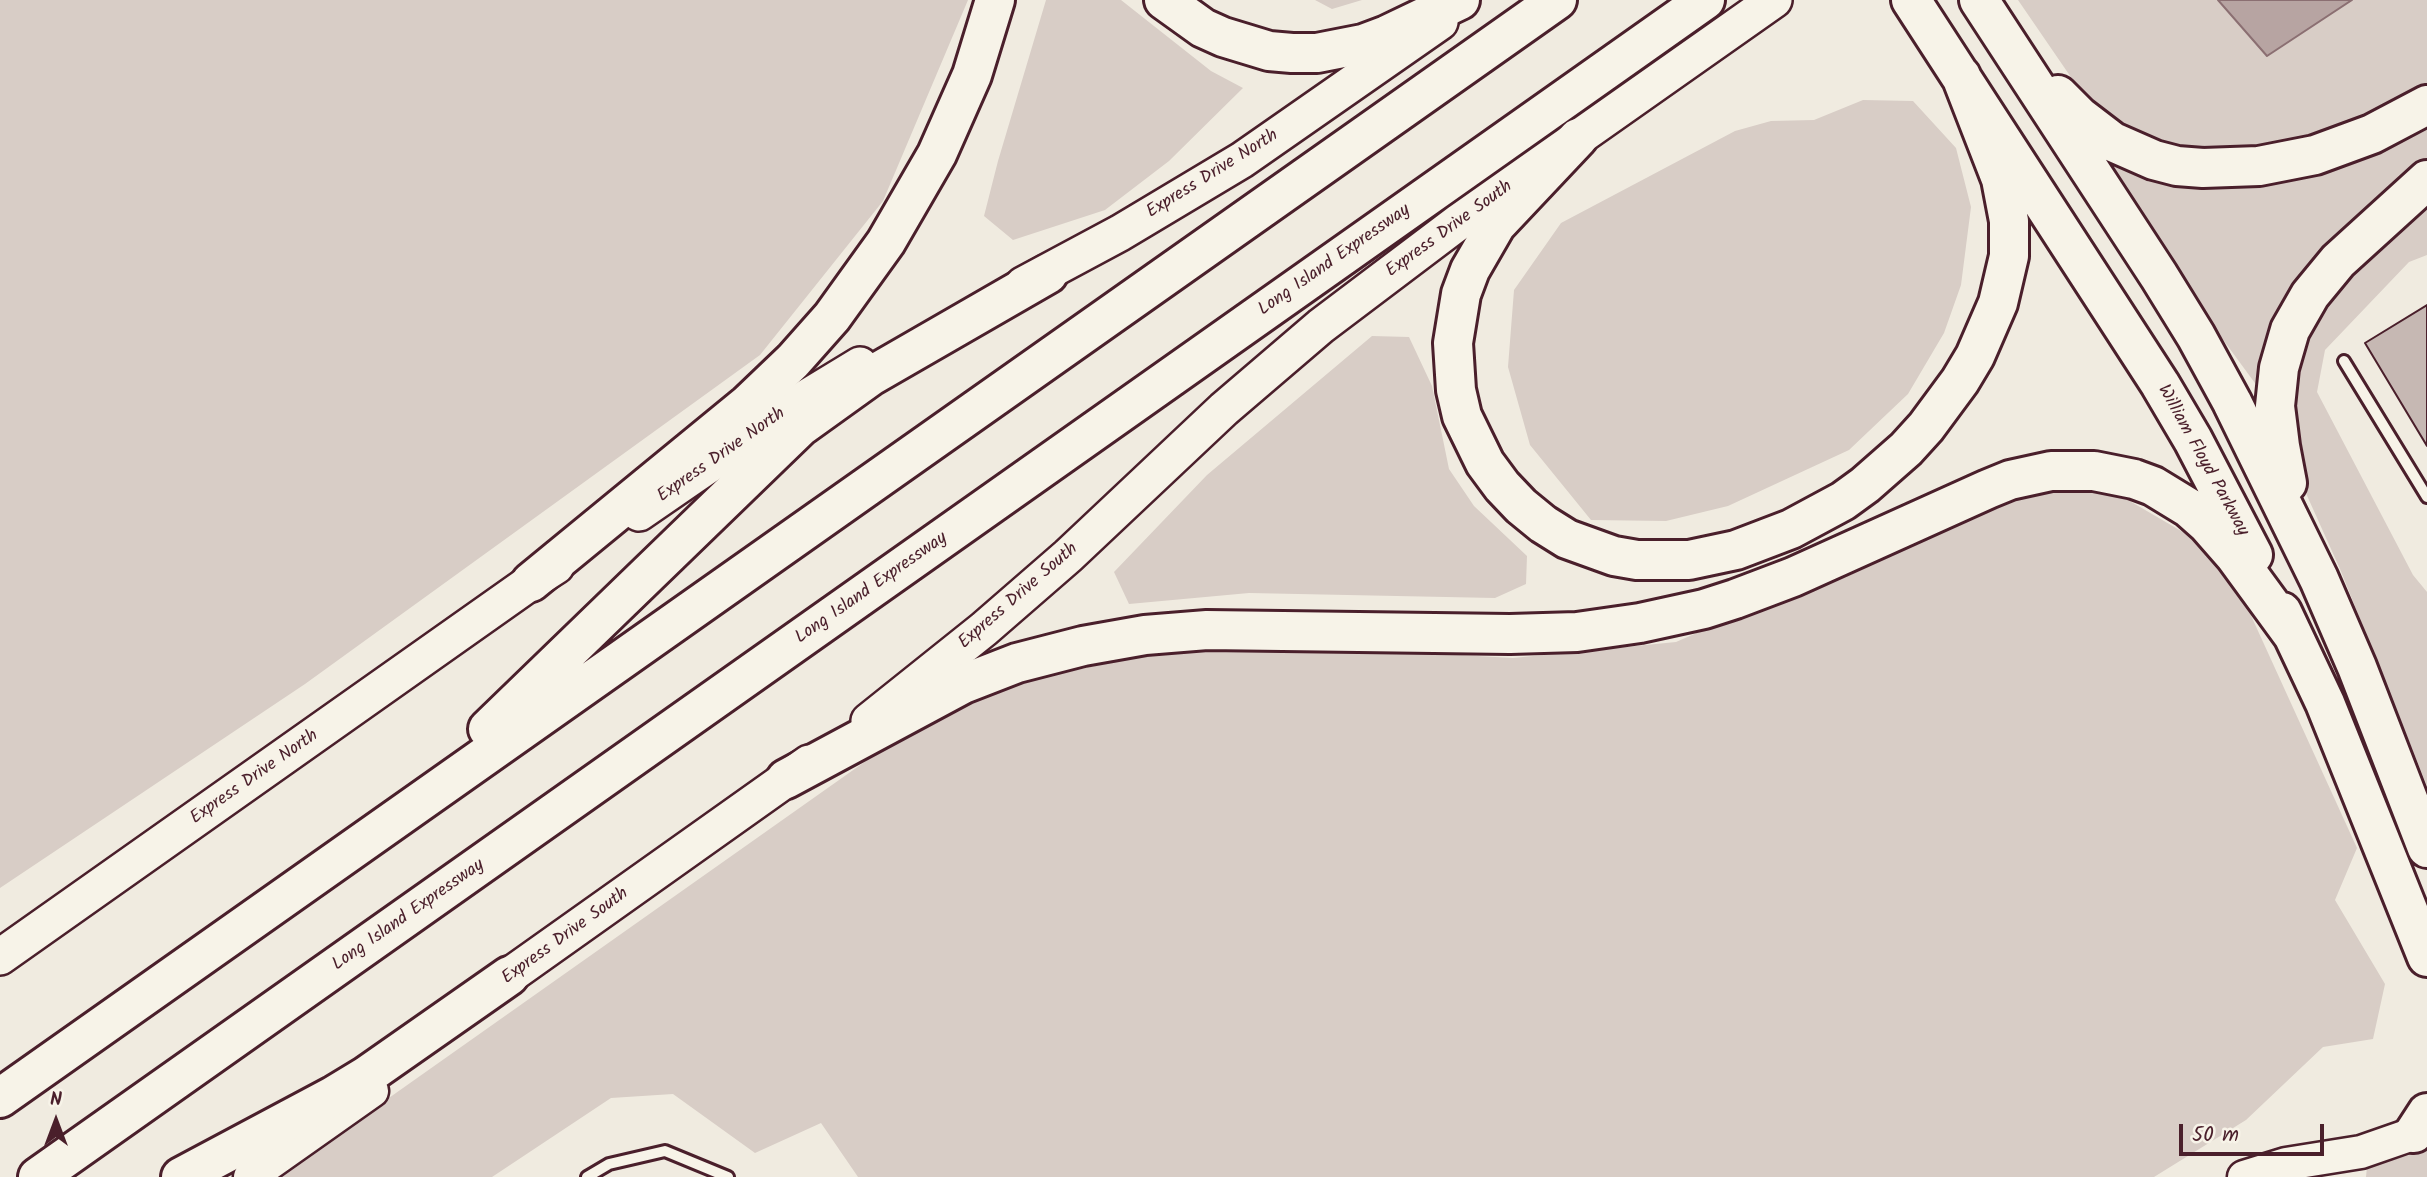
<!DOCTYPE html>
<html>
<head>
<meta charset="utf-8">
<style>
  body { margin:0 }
  #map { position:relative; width:2427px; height:1177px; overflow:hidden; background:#f0ebe0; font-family:Kalam,sans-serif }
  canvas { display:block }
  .north { position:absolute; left:21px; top:1086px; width:70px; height:70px; -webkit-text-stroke:5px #f7f3e8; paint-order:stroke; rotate:0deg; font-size:19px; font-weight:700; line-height:28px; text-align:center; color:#4a1f2b }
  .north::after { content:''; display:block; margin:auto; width:24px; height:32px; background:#4a1f2b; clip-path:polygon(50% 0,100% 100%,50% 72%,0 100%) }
  .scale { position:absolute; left:2179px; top:1124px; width:145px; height:32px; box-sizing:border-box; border:4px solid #4a1f2b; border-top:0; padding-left:9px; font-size:21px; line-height:24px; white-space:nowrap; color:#4a1f2b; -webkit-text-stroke:5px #f7f3e8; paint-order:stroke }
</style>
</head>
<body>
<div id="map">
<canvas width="2427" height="1177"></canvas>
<div class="north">N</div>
<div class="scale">50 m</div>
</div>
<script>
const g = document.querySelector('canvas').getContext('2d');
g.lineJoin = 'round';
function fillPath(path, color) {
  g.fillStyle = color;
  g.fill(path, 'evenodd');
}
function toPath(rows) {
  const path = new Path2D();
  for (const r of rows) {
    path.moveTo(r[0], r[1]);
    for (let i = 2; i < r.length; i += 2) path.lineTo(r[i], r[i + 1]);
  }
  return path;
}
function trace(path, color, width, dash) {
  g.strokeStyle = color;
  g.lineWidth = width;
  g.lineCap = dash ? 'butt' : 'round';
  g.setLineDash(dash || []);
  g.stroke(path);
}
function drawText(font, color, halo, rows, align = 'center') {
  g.font = font + ' Kalam,sans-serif';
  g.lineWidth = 6;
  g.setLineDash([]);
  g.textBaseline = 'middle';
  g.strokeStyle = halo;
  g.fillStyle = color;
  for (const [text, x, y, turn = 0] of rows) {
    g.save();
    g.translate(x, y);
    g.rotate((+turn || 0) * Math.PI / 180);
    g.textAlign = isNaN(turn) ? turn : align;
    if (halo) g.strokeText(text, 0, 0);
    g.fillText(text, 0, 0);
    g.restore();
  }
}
const green = toPath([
  [0,0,968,0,883,201,760,355,305,684,0,888],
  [1046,0,1121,0,1211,71,1243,88,1169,161,1105,210,1013,240,984,216,998,161],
  [1315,0,1362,0,1332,9],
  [2018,0,2427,0,2427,88,2344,130,2250,154,2157,145,2090,105],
  [1863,100,1913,101,1956,148,1971,207,1961,285,1944,333,1908,394,1849,450,1728,506,1666,521,1591,520,1530,445,1508,367,1514,290,1561,223,1735,131,1771,121,1814,120],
  [2427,124,2427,173,2352,239,2263,394,2213,326,2096,149,2138,170],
  [2427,201,2427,255,2409,262,2325,350,2317,392,2413,575,2427,592,2427,786,2340,569,2300,480,2287,432,2306,325,2348,267],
  [1372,336,1409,337,1432,386,1449,469,1474,506,1527,556,1526,584,1495,598,1249,593,1129,604,1114,572,1207,475],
  [2081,487,2128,500,2200,542,2248,609,2357,848,2335,900,2385,984,2373,1039,2323,1047,2246,1120,2154,1177,858,1177,821,1123,755,1153,673,1094,611,1098,492,1177,277,1177,890,744,1003,686,1150,654,1244,643,1513,658,1676,642,1995,503],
  [2427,1150,2427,1177,2366,1177,2367,1167]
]);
const water = toPath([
  [2218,0,2352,0,2267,56,2218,0]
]);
const building = toPath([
  [2427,305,2427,446,2365,343,2427,305]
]);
const lane = toPath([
  [2344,361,2427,497],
  [587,1177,609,1164,665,1151,728,1177]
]);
const secondary = toPath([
  [250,1177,372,1091],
  [2244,1177,2286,1164,2361,1152,2427,1129]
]);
const primary = toPath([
  [1023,285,1120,233,1242,160,1440,22],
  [639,513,809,396,860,365],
  [869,721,984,629,1068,556,1224,409,1321,326,1460,221,1774,0],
  [0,957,531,582,556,566],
  [509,976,809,763]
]);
const highway = toPath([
  [1164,0,1203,28,1223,37,1269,51,1292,53,1317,53,1363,44,1387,35,1460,0],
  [1911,0,2160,384,2193,440,2253,555],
  [1979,0,2159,276,2196,336,2232,402,2319,579,2357,667,2427,848],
  [2058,95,2079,116,2113,142,2154,160,2177,166,2203,168,2259,166,2315,155,2372,134,2427,105],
  [1578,138,1496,225,1470,270,1461,294,1453,343,1456,390,1462,416,1485,463,1502,486,1521,506,1543,524,1567,539,1614,556,1637,560,1689,560,1736,550,1791,529,1843,501,1865,485,1906,449,1926,427,1960,381,1975,356,1998,303,2009,256,2009,221,2001,179,1961,76],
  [2287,483,2280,446,2275,406,2279,368,2290,330,2310,295,2338,261,2427,180],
  [531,582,748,404,793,361,832,317,886,242,937,154,972,75,995,0],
  [2282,612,2325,703,2427,957],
  [488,729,800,427,871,376,1048,274],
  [786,779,963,684,1017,663,1083,646,1145,635,1207,630,1510,634,1577,632,1640,623,1704,609,1735,599,1793,577,1988,489,2010,480,2051,471,2094,471,2134,479,2153,486,2189,508,2207,524,2235,556,2292,634],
  [0,1098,1557,0],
  [2414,1133,2427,1113],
  [38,1177,1705,0],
  [181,1177,333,1096,366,1076,509,976]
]);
const streetNames = [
  ["Express Drive North",1213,175,-32],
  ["Express Drive South",1450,230,-36],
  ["Long Island Expressway",1335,261,-35],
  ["Express Drive North",722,456,-35],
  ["William Floyd Parkway",2202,461,61],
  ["Long Island Expressway",872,589,-35],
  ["Express Drive South",1019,597,-41],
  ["Express Drive North",255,778,-35],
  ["Long Island Expressway",409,916,-35],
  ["Express Drive South",566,937,-36]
];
fillPath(green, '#d8cdc6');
fillPath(water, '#b7a4a2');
trace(water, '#8b6f72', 2);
fillPath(building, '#c6b8b3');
trace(building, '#4a1f2b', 2);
trace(lane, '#4a1f2b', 16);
trace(secondary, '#4a1f2b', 37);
trace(primary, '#4a1f2b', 40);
trace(highway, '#4a1f2b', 44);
trace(lane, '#f7f3e8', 10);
trace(secondary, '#f7f3e8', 32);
trace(primary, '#f7f3e8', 35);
trace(highway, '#f7f3e8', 38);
drawText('18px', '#4a1f2b', '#f7f3e8', streetNames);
</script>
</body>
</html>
